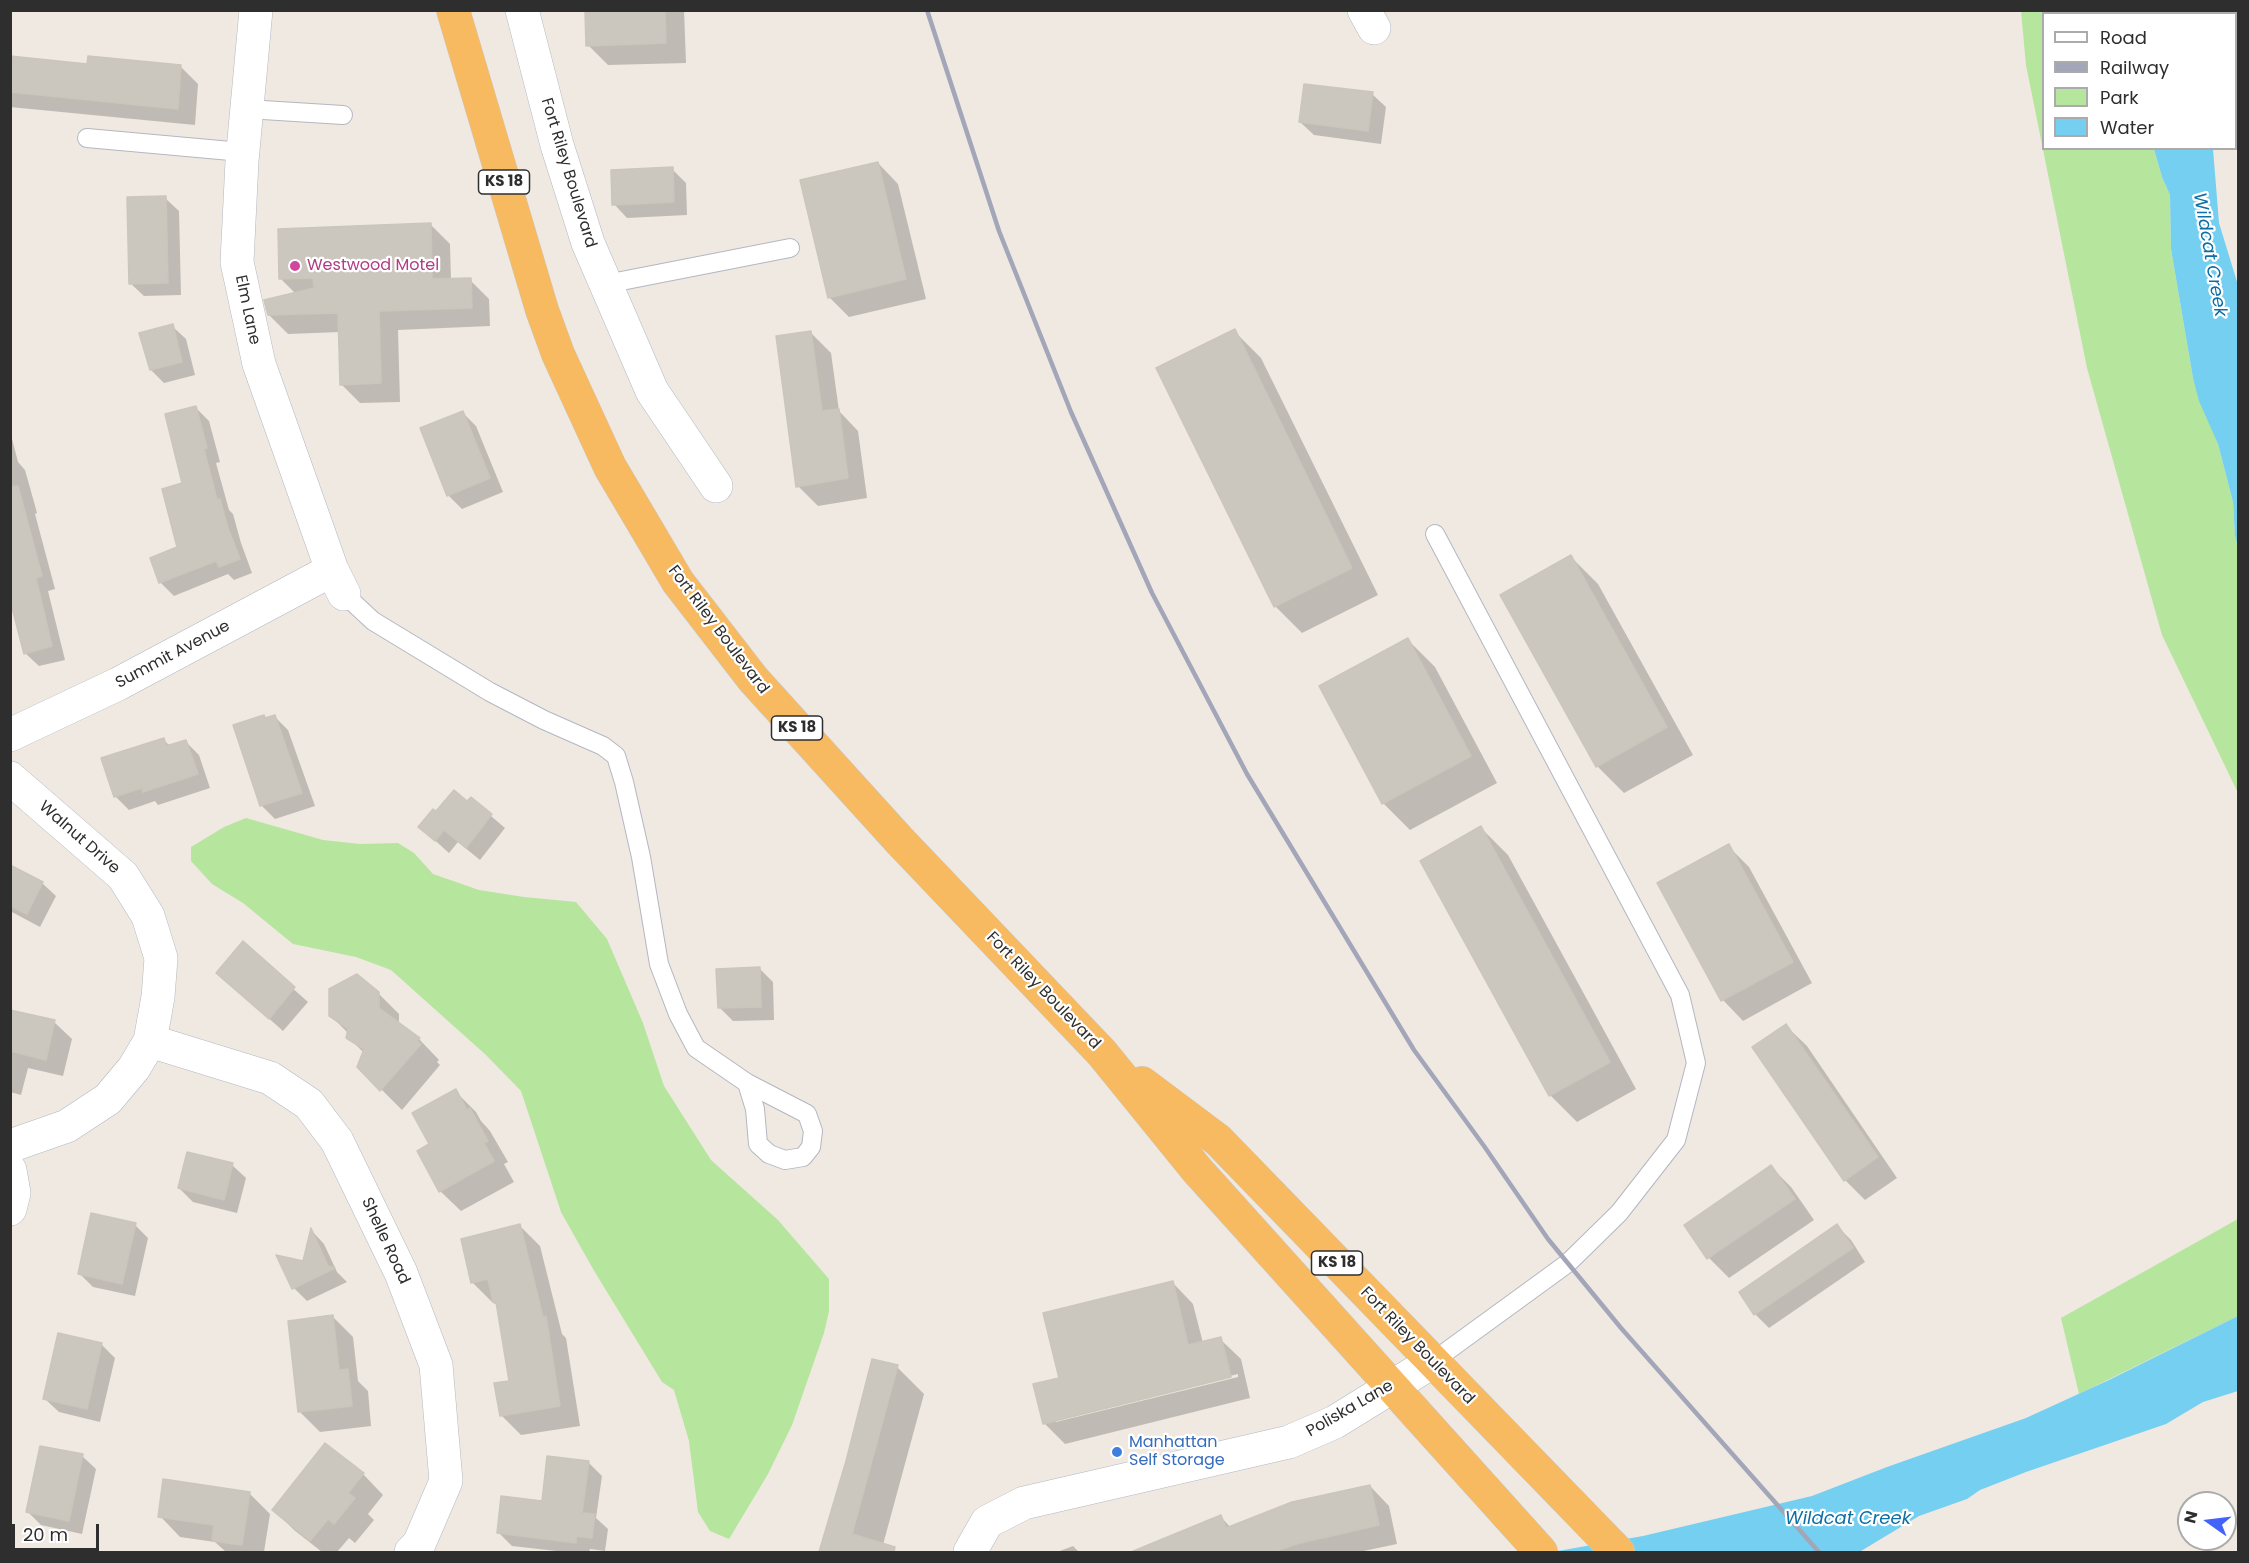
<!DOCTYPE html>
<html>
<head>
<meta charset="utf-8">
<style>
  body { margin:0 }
  #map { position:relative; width:2249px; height:1563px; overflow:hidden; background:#efe9e1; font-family:Poppins,sans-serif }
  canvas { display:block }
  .frame { position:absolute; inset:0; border:12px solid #2e2e2e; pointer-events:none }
  .legend { position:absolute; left:2042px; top:12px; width:195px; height:138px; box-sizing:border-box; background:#fff; border:2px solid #ababab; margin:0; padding:8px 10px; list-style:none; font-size:18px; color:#2e2e2e }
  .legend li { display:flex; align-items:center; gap:12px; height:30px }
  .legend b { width:30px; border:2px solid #ababab }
  .north { position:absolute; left:2177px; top:1491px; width:60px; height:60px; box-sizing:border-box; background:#fff; border:2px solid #ababab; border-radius:50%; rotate:284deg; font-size:16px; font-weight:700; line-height:24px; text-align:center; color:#2e2e2e }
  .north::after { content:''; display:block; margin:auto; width:21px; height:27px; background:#4264fb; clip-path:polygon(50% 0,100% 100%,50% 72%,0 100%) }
  .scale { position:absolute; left:12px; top:1524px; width:87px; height:27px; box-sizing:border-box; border:3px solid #2e2e2e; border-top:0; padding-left:8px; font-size:18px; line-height:21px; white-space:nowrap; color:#2e2e2e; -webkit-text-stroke:4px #fff; paint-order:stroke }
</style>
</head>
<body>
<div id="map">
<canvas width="2249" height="1563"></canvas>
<div class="frame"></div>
<ul class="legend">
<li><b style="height:8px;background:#fff"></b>Road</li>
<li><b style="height:8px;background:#a3a6b8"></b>Railway</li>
<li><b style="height:16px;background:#b6e59e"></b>Park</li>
<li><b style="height:16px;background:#75cff0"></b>Water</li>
</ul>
<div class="north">N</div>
<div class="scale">20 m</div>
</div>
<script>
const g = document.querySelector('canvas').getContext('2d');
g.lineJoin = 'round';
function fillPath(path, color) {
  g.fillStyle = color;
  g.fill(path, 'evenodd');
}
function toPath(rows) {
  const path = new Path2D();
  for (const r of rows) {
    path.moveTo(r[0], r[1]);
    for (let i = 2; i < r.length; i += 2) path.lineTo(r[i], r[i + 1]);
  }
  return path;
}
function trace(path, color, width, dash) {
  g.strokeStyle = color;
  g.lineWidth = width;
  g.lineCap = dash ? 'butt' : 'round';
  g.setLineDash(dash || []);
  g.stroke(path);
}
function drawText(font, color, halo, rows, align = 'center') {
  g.font = font + ' Poppins,sans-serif';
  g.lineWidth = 4.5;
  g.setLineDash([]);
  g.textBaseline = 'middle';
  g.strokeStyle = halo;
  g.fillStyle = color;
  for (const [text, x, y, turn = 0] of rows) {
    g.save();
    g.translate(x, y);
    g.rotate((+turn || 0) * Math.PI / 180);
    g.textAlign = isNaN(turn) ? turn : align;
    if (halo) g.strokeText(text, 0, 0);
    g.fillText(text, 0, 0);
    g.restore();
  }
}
const green = toPath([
  [2021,11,2142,11,2142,13,2044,14,2044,148,2154,149,2162,177,2170,195,2171,249,2193,378,2218,444,2233,502,2235,536,2238,547,2238,793,2162,635,2087,368,2026,65],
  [246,818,323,840,360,844,398,843,414,853,433,874,479,890,524,897,576,902,607,939,643,1023,664,1086,711,1160,778,1220,829,1279,829,1311,824,1333,792,1425,768,1474,729,1539,710,1531,698,1512,689,1441,674,1390,662,1382,593,1269,561,1212,521,1091,486,1055,391,970,356,957,293,944,243,903,212,884,191,861,191,847,224,827],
  [2238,1219,2238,1316,2079,1394,2061,1318]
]);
const water = toPath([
  [2142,11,2202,11,2202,13,2142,14],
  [2154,149,2213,149,2219,223,2238,285,2238,547,2235,536,2233,502,2218,444,2199,401,2193,378,2171,249,2170,195,2162,177],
  [2238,1316,2238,1391,2203,1402,2166,1424,2026,1472,1980,1490,1967,1499,1919,1516,1861,1551,1552,1552,1643,1536,1812,1496,1887,1467,2026,1418,2109,1380]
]);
const shadow = toPath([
  [587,10,684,10,686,63,608,65,588,45],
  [10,58,88,65,181,67,198,84,195,125,10,107],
  [1372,94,1386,107,1381,144,1314,135,1300,122],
  [878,163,898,184,926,299,849,317,829,297],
  [672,169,686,183,687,215,627,218,614,204],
  [165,198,179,211,181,295,144,296,130,283],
  [431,225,450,244,451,280,470,280,489,299,490,326,398,330,400,402,360,403,341,384,340,332,288,334,269,315,296,294,281,279],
  [172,326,186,339,195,375,164,383,151,370],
  [1234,331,1261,358,1378,595,1302,633,1275,606],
  [811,333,831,353,839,411,858,431,867,498,818,506,798,486],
  [196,408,209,421,220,462,216,463,229,510,233,514,241,543,252,573,234,580,228,574,174,596,160,582,179,548,184,485],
  [462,412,476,426,503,492,462,509,448,495],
  [10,431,18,462,25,470,34,502,37,513,35,514,55,589,48,591,65,660,39,666,25,653,10,594],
  [1571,557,1598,584,1693,755,1624,793,1597,766,1502,595],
  [1408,640,1435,667,1497,783,1410,830,1383,803],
  [275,717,288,730,315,806,275,819,261,805],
  [163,739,170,746,186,742,199,755,210,788,158,805,155,801,129,810,115,796],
  [471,799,505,828,480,860,458,842,449,853,420,827,436,814,467,803],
  [1481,828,1508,855,1636,1089,1577,1122,1550,1095],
  [1728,846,1749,867,1812,983,1743,1021,1723,1000,1659,884],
  [10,867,42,883,56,896,40,927,10,911],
  [243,944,308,1002,283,1031,218,973],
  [760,969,773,982,774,1020,733,1021,719,1007],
  [378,993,399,1014,399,1024,419,1039,439,1060,437,1062,440,1065,402,1110,358,1066,364,1053,348,1037,348,1033,331,1016],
  [10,1012,54,1022,72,1039,63,1076,28,1068,21,1095,10,1092],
  [1786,1026,1807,1046,1897,1178,1865,1200,1845,1180],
  [455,1091,476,1112,481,1121,490,1131,508,1162,504,1164,514,1182,461,1211,440,1191,431,1145],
  [232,1165,246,1178,237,1213,193,1202,179,1188],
  [1771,1167,1791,1187,1814,1220,1729,1278,1709,1258,1686,1225],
  [135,1225,148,1238,135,1296,93,1287,79,1273],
  [520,1226,540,1246,562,1334,566,1338,580,1426,521,1435,501,1415,511,1382,498,1305,493,1303,472,1282],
  [1837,1226,1851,1240,1865,1262,1769,1328,1755,1314,1741,1292],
  [312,1231,324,1244,337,1272,347,1282,307,1301,294,1288,304,1262],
  [1173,1283,1193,1304,1203,1343,1220,1339,1241,1359,1250,1398,1065,1444,1044,1423,1060,1379],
  [1238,1374,1238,1377,1056,1422,1056,1419],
  [333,1317,353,1337,358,1381,368,1391,371,1426,320,1432,300,1412],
  [101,1344,115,1358,100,1422,59,1412,45,1399],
  [897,1367,924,1394,881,1552,820,1552,847,1461],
  [82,1456,96,1469,82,1534,41,1525,28,1512],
  [588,1462,602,1476,596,1518,608,1529,605,1551,590,1549,589,1552,565,1552,512,1546,499,1533,543,1502],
  [363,1474,383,1495,368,1514,374,1520,355,1543,349,1538,337,1552,322,1552,294,1530,274,1510],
  [1370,1486,1389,1506,1397,1544,1359,1552,1132,1552,1221,1517,1231,1528],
  [249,1493,270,1514,264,1552,226,1552,215,1542,180,1537,160,1516],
  [1073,1546,1079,1552,1057,1552]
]);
const building = toPath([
  [585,10,665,10,666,43,586,46,585,10],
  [10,56,87,64,88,56,181,65,178,109,10,92,10,56],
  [1304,84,1373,92,1368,131,1299,122,1304,84],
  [878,162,906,279,828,298,800,180,878,162],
  [673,167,674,202,612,205,611,170,673,167],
  [166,196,168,283,129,284,127,197,166,196],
  [431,223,432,279,471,278,472,308,379,311,381,383,340,385,338,313,268,315,264,300,314,288,313,278,279,279,278,229,431,223],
  [173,324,182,362,150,370,139,333,173,324],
  [1235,329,1352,568,1274,607,1156,368,1235,329],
  [811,331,822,411,839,409,848,478,796,487,776,336,811,331],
  [196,406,207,448,204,449,217,500,220,499,228,528,240,559,219,567,216,561,159,583,150,558,177,547,162,489,182,483,165,414,196,406],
  [463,411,490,478,447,496,420,428,463,411],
  [18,486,42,576,36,578,52,646,24,654,10,600,10,487,18,486],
  [1571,555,1667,727,1596,767,1500,595,1571,555],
  [1408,638,1471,756,1382,804,1319,686,1408,638],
  [264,715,265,718,275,715,302,793,260,806,233,725,264,715],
  [164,738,166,746,186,740,198,774,143,792,142,788,114,797,101,758,164,738],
  [454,790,467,801,471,797,492,814,466,848,444,830,435,841,418,827,433,809,436,811,454,790],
  [1481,826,1610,1062,1549,1096,1420,861,1481,826],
  [1729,844,1793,962,1721,1001,1657,883,1729,844],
  [10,865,43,882,27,914,10,906,10,865],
  [243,941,295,987,269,1019,216,973,243,941],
  [760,967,761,1007,718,1008,716,969,760,967],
  [357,974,379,992,379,1008,420,1038,417,1041,421,1044,380,1091,357,1067,364,1049,346,1038,348,1029,329,1016,329,989,357,974],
  [10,1010,55,1020,46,1060,10,1051,10,1010],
  [1786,1024,1878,1157,1844,1181,1752,1047,1786,1024],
  [456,1089,467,1110,470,1108,488,1141,484,1143,494,1161,439,1192,417,1151,429,1144,412,1113,456,1089],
  [187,1152,233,1163,224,1200,178,1188,187,1152],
  [1771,1165,1795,1199,1707,1259,1684,1225,1771,1165],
  [91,1213,136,1223,122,1284,78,1274,91,1213],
  [520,1224,543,1317,546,1316,560,1406,500,1416,494,1383,509,1381,496,1302,493,1302,488,1279,471,1283,461,1239,520,1224],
  [1837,1224,1853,1248,1754,1315,1739,1292,1837,1224],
  [311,1228,328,1266,335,1268,292,1289,276,1255,303,1261,311,1228],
  [1173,1281,1188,1345,1221,1337,1231,1377,1043,1424,1033,1384,1059,1378,1043,1313,1173,1281],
  [333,1315,339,1370,348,1369,352,1406,298,1412,288,1321,333,1315],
  [58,1333,102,1343,87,1409,43,1399,58,1333],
  [872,1359,898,1365,852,1534,895,1547,894,1552,819,1552,846,1461,872,1359],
  [325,1443,364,1473,348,1493,355,1498,334,1524,328,1519,310,1541,272,1510,325,1443],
  [40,1446,83,1454,69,1521,26,1512,40,1446],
  [547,1456,589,1461,582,1513,595,1514,592,1538,576,1536,576,1543,497,1533,501,1496,542,1501,547,1456],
  [163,1479,250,1492,242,1545,212,1541,214,1525,158,1517,163,1479],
  [1370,1485,1379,1525,1296,1544,1274,1552,1131,1552,1221,1515,1226,1528,1292,1502,1370,1485]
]);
const service = toPath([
  [247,109,343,115],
  [87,138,242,152],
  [606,284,790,248],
  [344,594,373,621,490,692,544,720,603,746,616,756,624,782,641,857,659,964,678,1014,696,1048,747,1083,807,1114,813,1131,811,1147,803,1157,785,1160,769,1154,758,1144,755,1109,747,1083],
  [1432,1362,1568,1263,1619,1213,1676,1140,1696,1063,1680,995,1435,534]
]);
const minor = toPath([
  [256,10,242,161,237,262,259,364,332,570,344,594],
  [522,10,557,145,588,243,652,391,716,486],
  [1364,10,1374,28],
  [10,735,118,684,332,570],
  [10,778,123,876,148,916,161,958,158,997,150,1041,134,1068,108,1099,67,1126,10,1146],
  [150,1041,270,1078,309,1104,337,1141,401,1273,436,1365,446,1481,419,1544,411,1552],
  [10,1170,14,1193,10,1209],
  [970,1552,987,1522,1024,1503,1289,1442,1335,1422,1432,1362]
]);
const trunk = toPath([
  [453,10,542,310,558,354,610,467,678,582,753,679,899,840,1102,1053,1197,1170,1541,1552],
  [1142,1083,1218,1140,1618,1552]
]);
const rail = toPath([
  [927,10,999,231,1071,412,1152,593,1247,774,1414,1050,1484,1146,1548,1239,1621,1328,1819,1552]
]);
const markers = [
  [295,266,6,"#d1479c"],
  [1117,1452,6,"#3f7fe0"]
];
const shields = [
  [504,182,51],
  [797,728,51],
  [1337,1263,51]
];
const shieldNames = [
  ["KS 18",504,182],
  ["KS 18",797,728],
  ["KS 18",1337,1263]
];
const streetNames = [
  ["Fort Riley Boulevard",568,173,73],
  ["Elm Lane",247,310,78],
  ["Fort Riley Boulevard",718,630,53],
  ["Summit Avenue",173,655,-28],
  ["Walnut Drive",79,838,41],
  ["Fort Riley Boulevard",1043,991,46],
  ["Shelle Road",385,1241,65],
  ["Fort Riley Boulevard",1417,1346,46],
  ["Poliska Lane",1350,1409,-30]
];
const hotelNames = [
  ["Westwood Motel",307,266]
];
const shopNames = [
  ["Manhattan",1129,1443],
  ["Self Storage",1129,1461]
];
const waterNames = [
  ["Wildcat Creek",2209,255,80],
  ["Wildcat Creek",1848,1519]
];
fillPath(green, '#b6e59e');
fillPath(water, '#75cff0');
fillPath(shadow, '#0003');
fillPath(building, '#cbc7bf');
trace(building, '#cbc5ba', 1.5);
trace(service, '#b4b7c1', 20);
trace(minor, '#b4b7c1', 34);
trace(trunk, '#c9c9c9', 34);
trace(service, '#fff', 18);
trace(minor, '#fff', 33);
trace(trunk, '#f8ba60', 33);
trace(rail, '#a3a6b8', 4.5);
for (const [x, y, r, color] of markers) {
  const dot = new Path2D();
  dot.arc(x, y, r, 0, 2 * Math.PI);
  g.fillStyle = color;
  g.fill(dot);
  trace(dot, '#fff', 2);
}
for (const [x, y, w] of shields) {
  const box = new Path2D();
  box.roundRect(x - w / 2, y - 12, w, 24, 4.5);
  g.fillStyle = '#fff';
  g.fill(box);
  trace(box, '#2e2e2e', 1.5);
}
drawText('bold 15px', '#2e2e2e', null, shieldNames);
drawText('16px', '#2e2e2e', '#fff', streetNames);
drawText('16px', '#b23c85', '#fff', hotelNames, 'left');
drawText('16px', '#366cbe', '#fff', shopNames, 'left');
drawText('italic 18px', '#0d6fa3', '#fff', waterNames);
</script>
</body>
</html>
